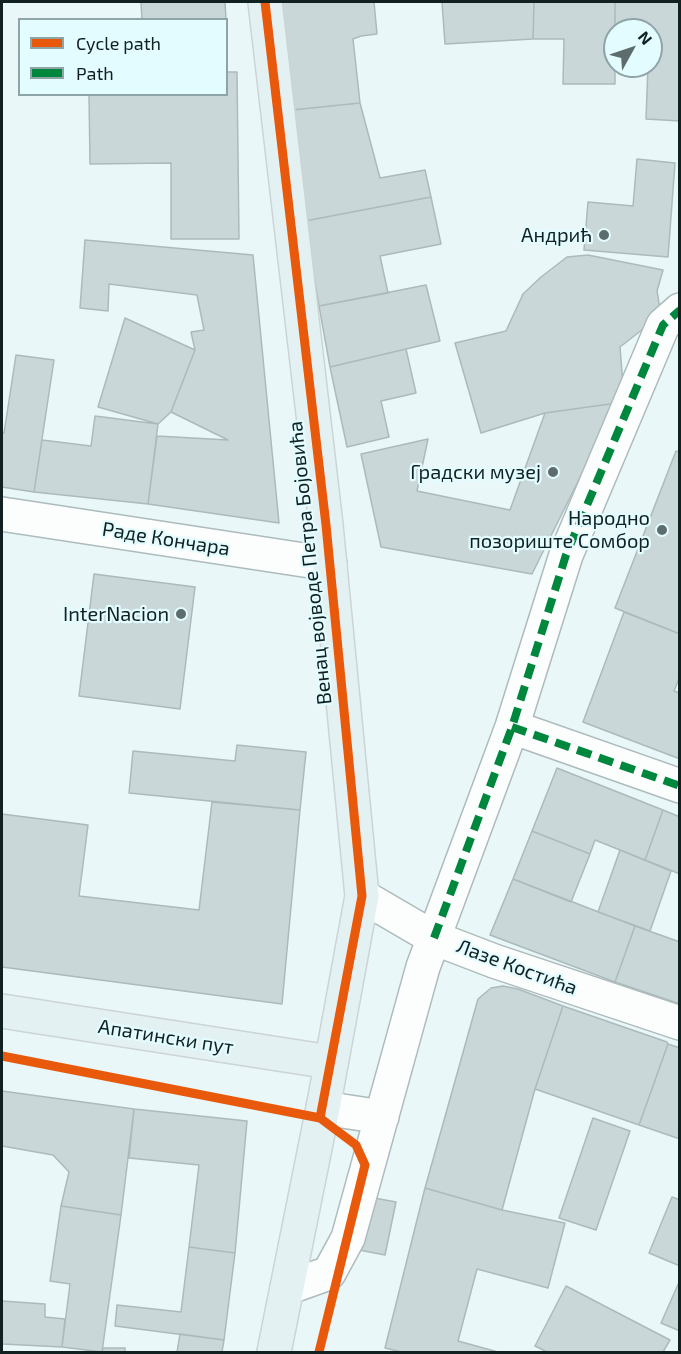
<!DOCTYPE html>
<html>
<head>
<meta charset="utf-8">
<style>
  body { margin:0 }
  #map { position:relative; width:681px; height:1354px; overflow:hidden; background:#e9f7f9; font-family:"Exo 2",sans-serif }
  canvas { display:block }
  .frame { position:absolute; inset:0; border:3px solid #112122; pointer-events:none }
  .legend { position:absolute; left:18px; top:18px; width:210px; height:78px; box-sizing:border-box; background:#e3fcff; border:2px solid #8fa4a7; margin:0; padding:8px 10px; list-style:none; font-size:18px; color:#112122 }
  .legend li { display:flex; align-items:center; gap:12px; height:30px }
  .legend b { width:30px; border:2px solid #8fa4a7 }
  .north { position:absolute; left:603px; top:18px; width:60px; height:60px; box-sizing:border-box; background:#e3fcff; border:2px solid #8fa4a7; border-radius:50%; rotate:50deg; font-size:16px; font-weight:700; line-height:24px; text-align:center; color:#112122 }
  .north::after { content:''; display:block; margin:auto; width:21px; height:27px; background:#5d6c6d; clip-path:polygon(50% 0,100% 100%,50% 72%,0 100%) }
</style>
</head>
<body>
<div id="map">
<canvas width="681" height="1354"></canvas>
<div class="frame"></div>
<ul class="legend">
<li><b style="height:8px;background:#e8590c"></b>Cycle path</li>
<li><b style="height:8px;background:#00873e"></b>Path</li>
</ul>
<div class="north">N</div>
</div>
<script>
const g = document.querySelector('canvas').getContext('2d');
g.lineJoin = 'round';
function fillPath(path, color) {
  g.fillStyle = color;
  g.fill(path, 'evenodd');
}
function toPath(rows) {
  const path = new Path2D();
  for (const r of rows) {
    path.moveTo(r[0], r[1]);
    for (let i = 2; i < r.length; i += 2) path.lineTo(r[i], r[i + 1]);
  }
  return path;
}
function trace(path, color, width, dash) {
  g.strokeStyle = color;
  g.lineWidth = width;
  g.lineCap = dash ? 'butt' : 'round';
  g.setLineDash(dash || []);
  g.stroke(path);
}
function drawText(font, color, halo, rows, align = 'center') {
  g.font = font + ' "Exo 2",sans-serif';
  g.lineWidth = 4.5;
  g.setLineDash([]);
  g.textBaseline = 'middle';
  g.strokeStyle = halo;
  g.fillStyle = color;
  for (const [text, x, y, turn = 0] of rows) {
    g.save();
    g.translate(x, y);
    g.rotate((+turn || 0) * Math.PI / 180);
    g.textAlign = isNaN(turn) ? turn : align;
    if (halo) g.strokeText(text, 0, 0);
    g.fillText(text, 0, 0);
    g.restore();
  }
}
const building = toPath([
  [141,2,225,2,226,20,142,20,141,2],
  [281,2,374,2,377,34,361,36,353,39,360,103,292,110,281,2],
  [442,2,534,2,533,39,445,44,442,2],
  [534,2,615,2,615,84,563,84,564,39,533,39,534,2],
  [615,2,680,2,680,121,646,119,648,66,651,66,651,30,615,30,615,49,615,2],
  [226,72,237,72,239,239,171,239,171,163,90,164,89,94,226,94,226,72],
  [360,103,380,178,425,170,431,197,305,221,292,110,360,103],
  [637,159,675,163,668,257,584,250,588,202,633,206,637,159],
  [431,197,441,244,380,256,388,293,319,306,305,221,431,197],
  [85,240,253,255,279,523,148,504,157,436,228,440,171,412,195,350,191,332,204,330,197,295,109,284,108,311,80,308,85,240],
  [588,255,663,270,657,291,661,315,620,347,624,398,617,403,545,413,481,433,455,343,506,331,523,294,541,277,567,257,588,255],
  [426,285,440,341,330,367,319,306,426,285],
  [125,318,195,350,171,412,158,424,98,407,125,318],
  [406,349,416,393,381,401,389,437,347,447,330,367,406,349],
  [16,355,54,360,34,492,2,487,2,433,4,433,16,355],
  [617,403,532,574,381,547,361,454,428,439,417,491,510,510,545,413,617,403],
  [95,416,158,424,148,504,34,492,42,440,91,446,95,416],
  [676,451,680,452,680,634,615,608,676,451],
  [94,574,195,587,180,709,79,696,94,574],
  [624,612,680,634,680,676,674,691,680,693,680,759,583,722,624,612],
  [237,745,306,752,300,810,129,793,133,751,235,761,237,745],
  [557,768,663,810,645,860,595,840,590,854,532,831,557,768],
  [212,802,300,810,282,1004,2,967,2,814,88,825,79,896,199,910,212,802],
  [663,810,680,817,680,874,645,860,663,810],
  [532,831,590,854,571,902,513,879,532,831],
  [620,850,671,871,650,931,598,912,620,850],
  [513,879,635,926,615,982,490,935,513,879],
  [635,926,680,942,680,1004,615,982,635,926],
  [503,986,518,989,563,1006,535,1089,502,1210,425,1188,478,999,491,988,503,986],
  [563,1006,667,1042,668,1044,639,1125,535,1089,563,1006],
  [668,1044,680,1048,680,1139,639,1125,668,1044],
  [2,1091,134,1109,121,1215,61,1206,69,1172,53,1155,2,1146,2,1091],
  [134,1109,247,1121,235,1253,189,1247,199,1165,129,1158,134,1109],
  [593,1118,630,1131,596,1230,559,1218,593,1118],
  [425,1188,502,1210,565,1223,548,1288,477,1269,458,1341,498,1352,401,1352,385,1348,425,1188],
  [369,1197,396,1202,385,1255,359,1250,369,1197],
  [672,1197,680,1200,680,1266,649,1253,672,1197],
  [61,1206,121,1215,102,1352,62,1347,70,1284,50,1281,61,1206],
  [189,1247,235,1253,224,1340,115,1326,117,1305,181,1312,189,1247],
  [680,1280,680,1331,661,1323,680,1280],
  [566,1286,670,1340,663,1352,547,1352,535,1346,566,1286],
  [2,1301,45,1304,45,1317,65,1319,62,1347,2,1344,2,1301],
  [180,1334,224,1340,222,1352,177,1352,180,1334],
  [103,1348,125,1348,125,1352,102,1352,103,1348]
]);
const minor = toPath([
  [2,514,330,564],
  [512,727,680,786],
  [362,896,434,938,494,961,680,1023],
  [323,1108,382,1117],
  [287,1288,329,1273,348,1238,423,967,512,727,566,555,663,325,680,310]
]);
const major = toPath([
  [265,2,326,525,362,896,323,1108,274,1352],
  [2,1011,330,1062]
]);
const quiet = toPath([
  [512,727,680,786],
  [434,938,512,727,566,555,663,325,680,310]
]);
const cycleway = toPath([
  [265,2,326,525,362,896,320,1118],
  [2,1056,320,1118,356,1145,365,1165,319,1352]
]);
const markers = [
  [604,235,6,"#5d6c6d"],
  [553,472,6,"#5d6c6d"],
  [662,530,6,"#5d6c6d"],
  [181,614,6,"#5d6c6d"]
];
const poiNames = [
  ["Андрић",592,235],
  ["Градски музеј",541,472],
  ["Народно",650,518],
  ["позориште Сомбор",650,541],
  ["InterNacion",169,614]
];
const streetNames = [
  ["Раде Кончара",166,539,9],
  ["Венац војводе Петра Бојовића",310,563,-96],
  ["Лазе Костића",517,967,20],
  ["Апатински пут",166,1037,9]
];
fillPath(building, '#c9d7d9');
trace(building, '#acbabc', 1.5);
trace(minor, '#adbbbd', 36);
trace(major, '#ccd4d5', 36);
trace(minor, '#fcfefe', 33);
trace(major, '#e4f1f2', 33);
trace(quiet, '#00873e', 8, [15, 8]);
trace(cycleway, '#e8590c', 9);
for (const [x, y, r, color] of markers) {
  const dot = new Path2D();
  dot.arc(x, y, r, 0, 2 * Math.PI);
  g.fillStyle = color;
  g.fill(dot);
  trace(dot, '#e3fcff', 2);
}
drawText('20px', '#112122', '#e3fcff', poiNames, 'right');
drawText('20px', '#112122', '#e3fcff', streetNames);
</script>
</body>
</html>
